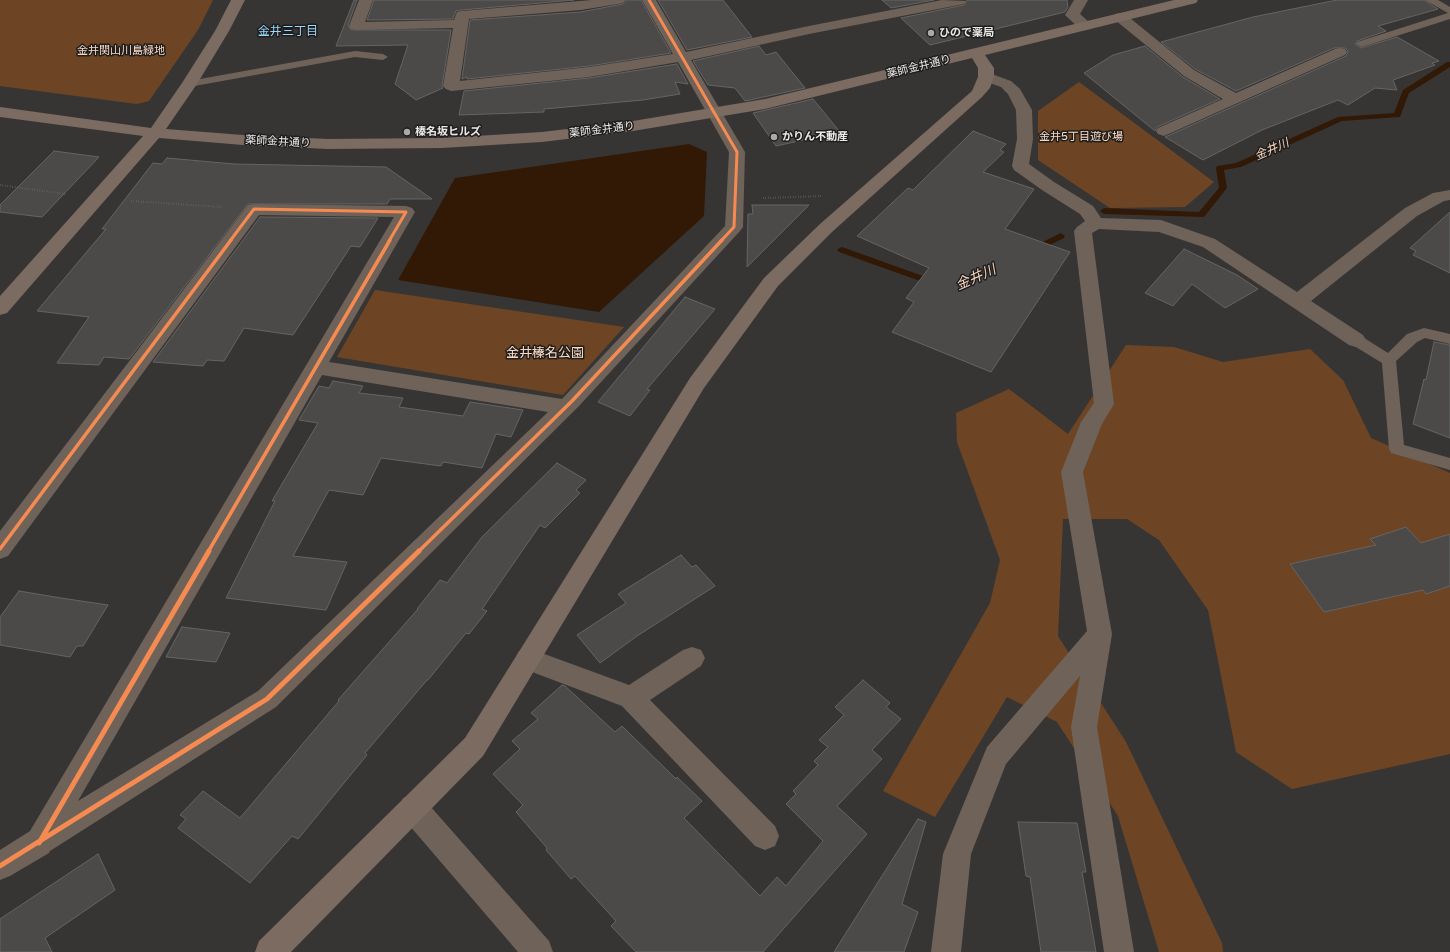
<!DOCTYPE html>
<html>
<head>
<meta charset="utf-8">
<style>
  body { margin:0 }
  canvas { display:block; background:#363534 }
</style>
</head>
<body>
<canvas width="1450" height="952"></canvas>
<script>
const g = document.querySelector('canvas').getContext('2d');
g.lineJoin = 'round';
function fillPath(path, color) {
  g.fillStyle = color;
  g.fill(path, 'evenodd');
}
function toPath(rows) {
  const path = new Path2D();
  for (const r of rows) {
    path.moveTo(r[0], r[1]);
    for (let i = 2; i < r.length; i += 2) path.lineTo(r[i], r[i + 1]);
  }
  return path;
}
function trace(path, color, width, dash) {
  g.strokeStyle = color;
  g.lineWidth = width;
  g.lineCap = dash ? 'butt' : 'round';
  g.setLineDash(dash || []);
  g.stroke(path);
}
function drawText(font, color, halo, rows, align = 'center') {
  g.font = font + ' "Varela Round","Noto Sans JP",sans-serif';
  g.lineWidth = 3;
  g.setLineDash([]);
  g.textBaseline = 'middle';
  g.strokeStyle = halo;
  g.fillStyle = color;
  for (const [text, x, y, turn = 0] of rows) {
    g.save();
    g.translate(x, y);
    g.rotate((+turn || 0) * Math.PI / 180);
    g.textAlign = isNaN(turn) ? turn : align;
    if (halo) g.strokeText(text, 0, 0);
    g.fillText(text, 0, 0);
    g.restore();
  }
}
const green = toPath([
  [0,0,213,0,198,30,149,101,137,104,0,86],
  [1079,82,1214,182,1185,207,1110,208,1038,160,1038,111],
  [375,290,624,327,563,395,337,357],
  [1126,345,1174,347,1223,362,1310,349,1343,380,1371,438,1450,473,1450,754,1292,789,1236,752,1208,610,1159,540,1127,519,1063,519,1058,636,1126,742,1222,943,1223,952,1159,952,1118,816,1057,722,1007,697,935,817,883,791,990,603,1000,560,957,442,956,413,1009,389,1068,434]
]);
const water = toPath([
  [689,144,707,152,704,216,599,312,398,280,455,178]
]);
const stream = toPath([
  [1447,62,1450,62,1450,67,1409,93,1400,117,1342,121,1241,167,1224,170,1227,188,1204,217,1104,214,1100,211,1104,208,1199,212,1219,188,1216,168,1217,166,1236,163,1338,117,1394,113,1403,90,1447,62],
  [1061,233,1065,236,1064,238,1036,252,1033,253,1028,250,1030,248,1061,233],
  [842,247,937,281,939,283,937,285,931,285,839,252,837,250,839,248,842,247]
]);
const building = toPath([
  [354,0,357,0,348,25,351,30,451,30,442,86,443,88,416,100,395,84,408,45,336,46,354,0],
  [374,0,574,0,462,10,456,11,453,19,367,20,374,0],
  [626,0,641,0,671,53,589,66,467,79,467,77,462,79,470,20,581,12,623,4,626,0],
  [658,0,723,0,752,37,687,50,658,0],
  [882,0,934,0,891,8,882,0],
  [967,0,1067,0,1068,7,1065,12,930,45,901,18,964,5,967,0],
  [1337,0,1424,0,1438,9,1378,26,1386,31,1357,41,1355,44,1361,48,1397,37,1439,61,1432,63,1435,65,1393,80,1397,90,1375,88,1348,105,1338,100,1262,130,1203,160,1165,137,1346,56,1348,51,1345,48,1334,48,1236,91,1195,69,1161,42,1253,17,1337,0],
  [759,46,766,55,776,52,805,88,745,101,735,88,708,85,693,61,759,46],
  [1145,46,1183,77,1220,99,1157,127,1155,131,1084,73,1113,55,1145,46],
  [677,64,688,84,675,82,680,94,643,100,544,109,544,112,459,115,464,91,589,78,677,64],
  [813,99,840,132,776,146,753,113,813,99],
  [973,131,1006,144,1000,150,1004,152,983,172,1034,189,1005,229,1070,252,991,372,892,332,914,302,906,298,929,268,857,236,908,188,913,190,973,131],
  [54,151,99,157,42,217,0,212,0,205,54,151],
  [167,158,234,164,386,167,432,199,390,199,387,204,248,204,129,359,104,357,99,365,57,363,89,317,37,311,106,229,102,229,153,163,162,164,167,158],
  [752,205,809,205,747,267,748,214,753,214,752,205],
  [1450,212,1450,273,1413,255,1416,251,1410,248,1450,212],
  [260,217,378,218,360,247,351,246,293,335,244,328,224,361,207,360,203,366,153,362,260,217],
  [1184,249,1237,275,1258,289,1225,308,1192,284,1173,306,1145,293,1184,249],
  [685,297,715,309,647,389,650,390,630,416,598,402,685,297],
  [1434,342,1450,345,1450,438,1413,424,1424,379,1426,380,1434,342],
  [333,381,363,386,359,393,403,398,399,407,463,416,470,402,523,410,511,437,496,434,482,468,443,462,441,466,381,458,363,495,329,490,293,556,347,562,326,610,226,598,275,501,272,501,318,423,299,420,319,386,329,388,333,381],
  [557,463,586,480,576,490,580,493,545,528,540,525,482,609,487,611,469,634,466,633,428,680,427,680,365,753,367,755,298,839,292,836,250,883,178,828,186,819,180,815,203,791,240,818,339,701,338,700,418,609,417,609,440,580,447,583,482,537,557,463],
  [1406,527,1421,543,1450,534,1450,586,1426,594,1423,590,1324,612,1290,564,1376,545,1370,539,1406,527],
  [681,555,692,567,696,565,715,586,637,636,600,663,577,635,626,603,618,594,681,555],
  [19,591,61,598,108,605,83,646,77,646,70,657,0,645,0,617,19,591],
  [182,627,230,633,216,662,166,657,182,627],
  [863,680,890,703,886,707,901,719,872,750,882,759,837,806,867,834,763,952,636,952,611,926,616,921,575,876,571,879,546,850,547,848,516,812,523,805,493,774,520,749,512,741,538,719,531,713,562,685,565,686,615,732,622,726,676,779,677,777,702,801,684,818,760,896,777,877,786,886,823,841,786,804,796,794,793,791,818,765,814,761,828,747,819,740,844,715,835,707,863,680],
  [918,819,926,822,902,904,918,912,904,952,834,952,918,819],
  [1018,822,1077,823,1086,872,1082,872,1096,952,1041,952,1030,877,1026,876,1018,822],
  [98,854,115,890,45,938,52,952,0,952,0,919,98,854]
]);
const path = toPath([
  [0,185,65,194],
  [763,198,822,196],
  [131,201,222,207]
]);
const lane = toPath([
  [1425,0,1438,0,1450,7,1450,19,1365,46,1361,47,1356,44,1357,42,1448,13,1425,0],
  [355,51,383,54,388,57,383,60,355,57,189,87,183,84,189,81,355,51],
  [1424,328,1450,334,1450,344,1425,338,1417,342,1396,361,1404,445,1450,458,1450,470,1391,453,1389,449,1382,363,1351,344,1349,340,1351,336,1356,335,1361,336,1388,353,1407,334,1424,328]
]);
const street = toPath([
  [359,0,373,0,365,22,454,20,457,12,462,11,592,0,625,0,623,3,618,4,581,10,469,19,460,81,589,67,673,54,642,0,656,0,686,52,809,26,942,0,966,1,964,4,959,5,809,34,691,60,745,152,743,227,740,231,579,406,276,707,50,851,49,853,10,876,0,880,0,850,30,831,394,217,259,215,8,556,0,559,0,531,248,205,254,204,406,206,412,208,415,212,329,362,562,399,725,226,729,152,678,62,589,77,451,91,446,89,443,86,453,28,356,30,351,29,349,26,359,0],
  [322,375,548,412,258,691,78,801,322,375],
  [1074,0,1088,0,1080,14,1090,23,1092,26,1090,29,1085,30,1080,29,1065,15,1074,0],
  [1120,13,1125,14,1194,70,1236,93,1335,49,1340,48,1345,49,1347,52,1345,55,1164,136,1158,134,1156,131,1158,128,1223,99,1184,76,1115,20,1113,17,1115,14,1120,13],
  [986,72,1011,81,1020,89,1032,110,1033,139,1029,164,1054,182,1093,206,1101,218,1161,220,1215,239,1297,292,1405,208,1433,193,1450,190,1450,200,1444,201,1417,216,1311,301,1363,335,1366,340,1363,345,1356,347,1349,345,1203,247,1159,232,1099,229,1092,233,1114,404,1102,424,1083,472,1112,634,1097,727,1134,952,1104,952,1071,727,1080,676,1006,764,971,854,961,952,931,952,943,854,987,747,1087,631,1061,472,1081,422,1094,403,1074,231,1077,227,1085,221,1080,214,1042,190,1014,170,1012,166,1017,139,1016,110,1008,94,1001,87,981,80,978,77,981,74,986,72],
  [692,647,701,650,705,658,701,666,650,700,775,826,779,836,775,846,765,850,755,846,622,706,519,667,515,659,519,651,528,648,629,685,683,650,692,647],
  [413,794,423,798,549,941,553,952,518,952,403,818,399,808,403,798,413,794]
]);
const secondary = toPath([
  [231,0,245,0,229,31,197,84,166,129,243,135,328,139,442,138,542,132,633,121,765,99,1174,0,1198,0,1196,3,985,55,994,68,994,77,990,88,982,97,832,232,778,286,704,388,483,756,291,952,255,952,259,941,465,738,690,378,764,278,820,224,972,91,978,77,978,68,972,58,765,109,633,131,542,142,442,148,328,149,243,145,159,138,7,313,0,315,0,296,143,136,0,117,0,107,151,128,182,83,215,31,231,0]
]);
const cyclewayFar2 = toPath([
  [649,0,737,152,734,227,721,241],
  [230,241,254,209,406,212,389,241]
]);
const cyclewayFar1 = toPath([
  [0,549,231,240],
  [208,552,390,240],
  [418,552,572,401,722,240]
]);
const cycleway = toPath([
  [39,843,209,551],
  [0,866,267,699,419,551]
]);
const markers = [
  [931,33,4,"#acaaa9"],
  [407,132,4,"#acaaa9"],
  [774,137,4,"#acaaa9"]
];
const farPoinames = [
  ["ひので薬局",939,33],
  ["榛名坂ヒルズ",415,132],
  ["かりん不動産",782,137]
];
const farParknames = [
  ["金井関山川島緑地",121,51],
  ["金井5丁目遊び場",1081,137]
];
const farStreetnames = [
  ["薬師金井通り",919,67,-14],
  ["薬師金井通り",602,130,-7],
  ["薬師金井通り",278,142,3]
];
const farNeighbourhoodnames = [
  ["金井三丁目",288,32]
];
const farWaternames = [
  ["金井川",1272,150,-24]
];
const parkNames = [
  ["金井榛名公園",545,354]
];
const waterNames = [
  ["金井川",976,278,-24]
];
fillPath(green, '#6d4524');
fillPath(water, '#311906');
fillPath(stream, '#311906');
fillPath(building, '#4b4a49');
trace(building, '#656464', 1);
trace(path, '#746d67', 2, [0.5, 2]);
fillPath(lane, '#6e6259');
fillPath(street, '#6e6259');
fillPath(secondary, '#7b6b60');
trace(cyclewayFar2, '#f68b52', 3);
trace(cyclewayFar1, '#f68b52', 3.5);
trace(cycleway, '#f68b52', 5);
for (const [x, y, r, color] of markers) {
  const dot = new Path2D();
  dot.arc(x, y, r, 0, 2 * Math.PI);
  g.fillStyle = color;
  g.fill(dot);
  trace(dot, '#1e1d1c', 1.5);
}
drawText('bold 11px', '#ebe9e8', '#1e1d1c', farPoinames, 'left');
drawText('11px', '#fbdac4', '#1e1d1c', farParknames);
drawText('11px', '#ebe9e8', '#1e1d1c', farStreetnames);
drawText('12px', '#9ad5fa', '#1e1d1c', farNeighbourhoodnames);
drawText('italic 12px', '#f4d3bd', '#1e1d1c', farWaternames);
drawText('13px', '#fbdac4', '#1e1d1c', parkNames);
drawText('italic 14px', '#f4d3bd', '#1e1d1c', waterNames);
</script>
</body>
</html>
